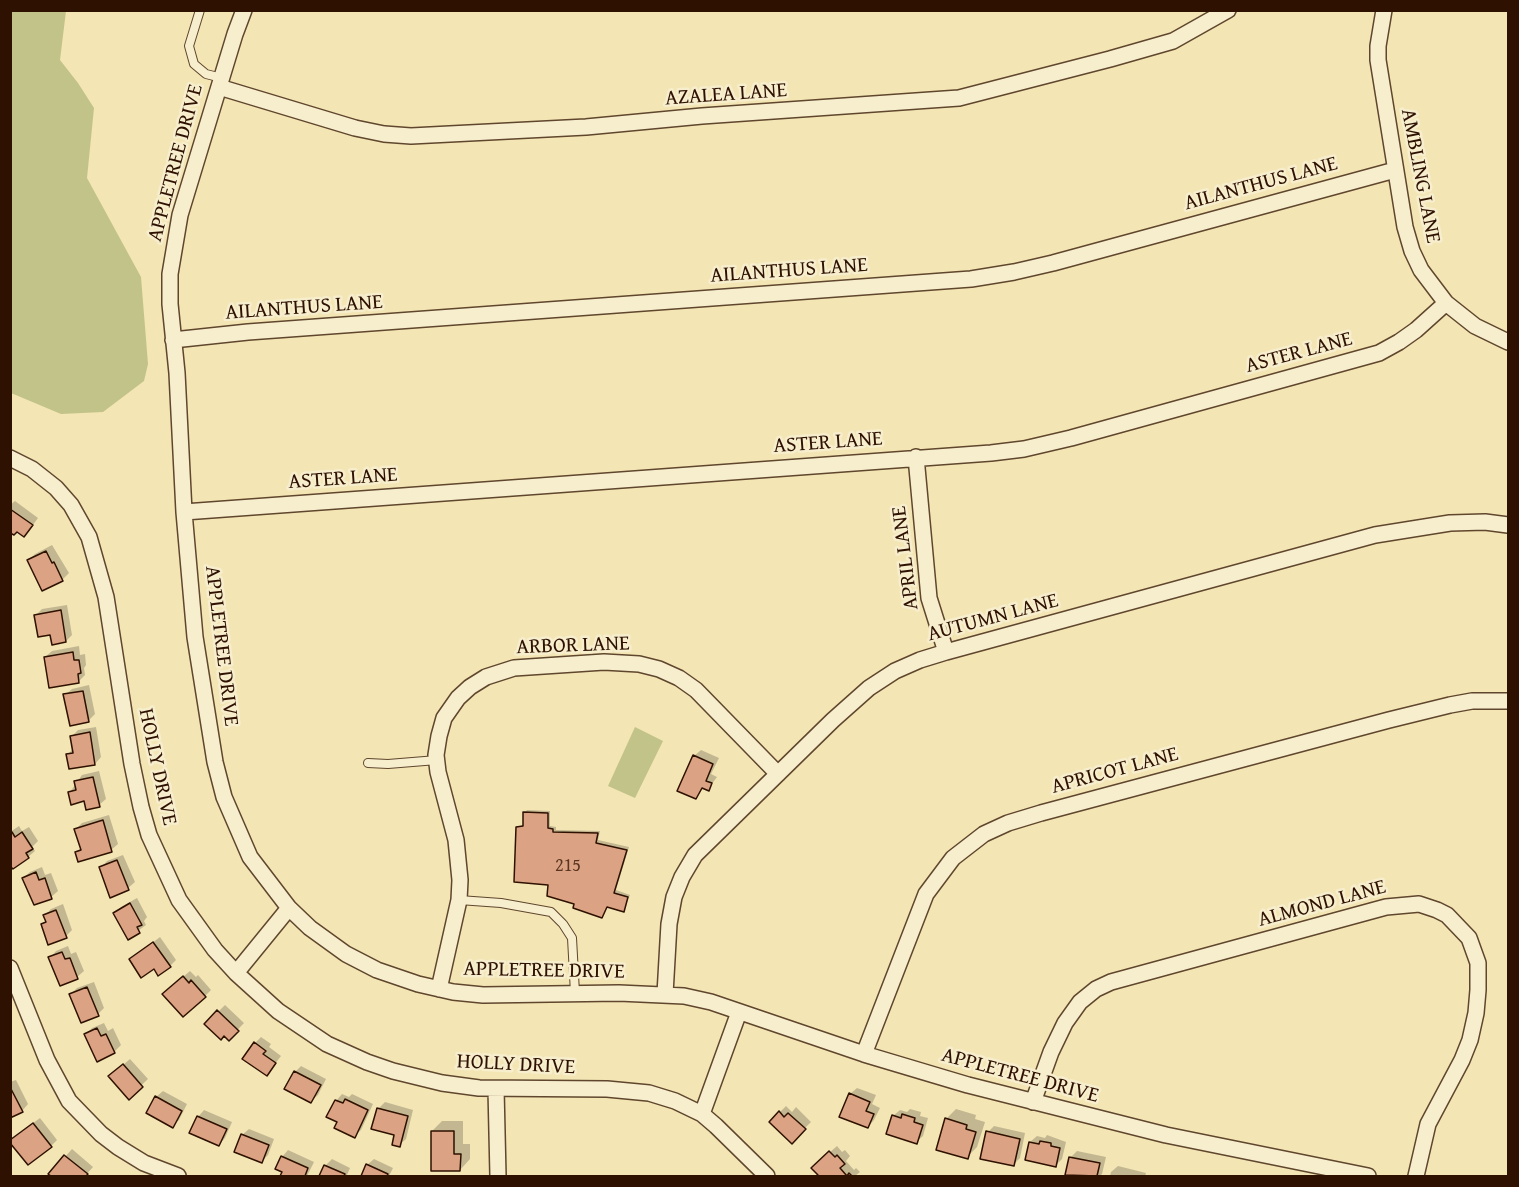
<!DOCTYPE html>
<style>
body{margin:0}
#map{position:relative;width:1519px;height:1187px;overflow:hidden;background:#f3e5b4;font-family:"Gentium Book Plus",serif}
canvas{display:block}
.frame{position:absolute;inset:0;border:12px solid #2e1100;pointer-events:none}
</style>
<div id="map">
<canvas width="1519" height="1187"></canvas>
<div class="frame"></div>
</div>
<script>
const c = document.querySelector('canvas').getContext('2d');
c.lineJoin = 'round';
function fillPath(path, color) {
  c.fillStyle = color;
  c.fill(path, 'evenodd');
}
function toPath(rows) {
  const path = new Path2D();
  for (const r of rows) {
    path.moveTo(r[0], r[1]);
    for (let i = 2; i < r.length; i += 2) path.lineTo(r[i], r[i + 1]);
  }
  return path;
}
function stroke(path, color, width, dash) {
  c.strokeStyle = color;
  c.lineWidth = width;
  c.lineCap = dash ? 'butt' : 'round';
  c.setLineDash(dash || []);
  c.stroke(path);
}
function write(font, color, halo, rows, align = 'center') {
  c.font = font + ' "Gentium Book Plus",serif';
  c.lineWidth = 5;
  c.setLineDash([]);
  c.textBaseline = 'middle';
  c.strokeStyle = halo;
  c.fillStyle = color;
  for (const [text, x, y, turn = 0] of rows) {
    c.save();
    c.translate(x, y);
    c.rotate((+turn || 0) * Math.PI / 180);
    c.textAlign = isNaN(turn) ? turn : align;
    if (halo) c.strokeText(text, 0, 0);
    c.fillText(text, 0, 0);
    c.restore();
  }
}
const green = toPath([
 [10,11,66,11,60,60,78,83,94,108,87,178,141,277,148,364,144,381,103,412,61,414,11,393],
 [635,727,663,741,635,798,608,786]
]);
const shadow = toPath([
 [15,501,38,518,30,529,10,531,10,505],
 [52,545,69,573,62,580,29,560,35,554],
 [67,605,72,635,66,641,51,633,36,615,42,609],
 [79,646,80,655,85,654,86,665,84,668,85,675,78,682,45,657,52,651],
 [89,685,95,714,88,721,65,695,72,689],
 [96,727,101,757,95,764,68,754,74,748,72,736,78,730],
 [701,750,719,758,711,774,717,777,708,789,704,787,696,798,694,756],
 [99,771,106,799,99,805,70,792,82,775],
 [527,810,550,811,550,826,556,827,556,830,600,831,598,840,629,847,616,890,630,895,623,910,608,906,602,916,576,903,550,884,518,827,524,824,525,812],
 [109,815,118,844,111,850,76,852,81,848,76,829,82,823],
 [19,826,22,831,29,827,38,841,32,847,35,851,28,857,10,863,10,832],
 [123,855,135,882,128,888,101,868,107,861],
 [42,867,45,875,51,873,58,891,51,897,23,878,30,872],
 [137,898,147,917,144,921,146,925,128,938,115,913,121,907],
 [63,904,72,930,66,936,42,925,47,920,45,915,51,909],
 [160,937,176,960,170,966,154,967,131,959],
 [68,946,71,954,76,952,84,971,77,977,50,958,56,951],
 [190,971,196,977,198,975,211,990,205,996,171,987],
 [94,982,104,1008,98,1014,71,994,77,988],
 [225,1005,244,1023,229,1039,206,1024],
 [104,1023,108,1031,113,1028,121,1045,114,1052,97,1060,86,1034,92,1028],
 [261,1037,271,1044,269,1047,281,1056,267,1074,255,1043],
 [130,1059,148,1079,129,1097,117,1070],
 [301,1066,326,1079,318,1095,311,1101,295,1072],
 [16,1080,28,1104,22,1111,10,1116,10,1082],
 [857,1088,876,1095,872,1104,880,1108,874,1120,868,1127,850,1094],
 [163,1091,187,1104,179,1120,172,1126,156,1097],
 [342,1094,349,1097,352,1094,373,1104,361,1130,354,1136,336,1101],
 [385,1102,413,1110,406,1139,399,1145,396,1134,378,1109],
 [786,1106,792,1112,796,1107,811,1122,792,1141,771,1121],
 [910,1109,921,1112,920,1116,928,1118,923,1136,916,1142,893,1116,900,1110,907,1112],
 [956,1109,976,1115,975,1119,985,1122,977,1147,967,1157,946,1119],
 [204,1110,232,1122,225,1138,219,1145,198,1117],
 [40,1118,57,1140,51,1146,17,1135],
 [442,1121,463,1121,463,1144,470,1144,470,1159,460,1170,432,1131],
 [994,1126,1025,1133,1020,1158,1013,1165,988,1132],
 [249,1129,274,1139,268,1155,261,1162,242,1135],
 [1047,1135,1066,1142,1062,1159,1055,1166,1030,1142,1037,1136,1045,1138],
 [837,1146,842,1152,845,1150,850,1156,846,1161,854,1170,856,1168,860,1172,855,1176,818,1176,820,1175,820,1161],
 [72,1149,93,1167,85,1176,53,1176,50,1174],
 [288,1150,314,1162,307,1176,282,1175,283,1171,282,1157],
 [1077,1151,1106,1157,1102,1174,1100,1176,1078,1176,1067,1174,1071,1157],
 [332,1159,350,1168,347,1175,350,1176,320,1176,325,1166],
 [374,1159,393,1168,389,1176,362,1176,367,1165],
 [1118,1166,1146,1173,1145,1176,1110,1176,1111,1172]
]);
const building = toPath([
 [10,509,33,525,24,537,17,532,14,535,10,533,10,509],
 [46,551,52,563,54,562,63,581,42,591,27,560,46,551],
 [61,610,66,642,52,645,50,635,38,637,34,615,61,610],
 [73,652,74,660,79,660,81,673,78,674,79,683,49,688,44,657,73,652],
 [83,691,89,722,70,726,63,694,83,691],
 [90,732,95,765,69,769,66,754,73,753,70,736,90,732],
 [693,755,713,764,706,781,712,783,709,791,702,788,696,799,677,791,693,755],
 [93,777,100,807,86,810,84,801,71,805,68,792,76,790,74,781,93,777],
 [523,812,548,813,548,828,553,829,553,832,598,833,596,843,627,850,614,893,628,897,624,912,607,907,602,918,573,908,574,904,547,896,548,885,514,882,516,827,523,826,523,812],
 [103,820,112,852,78,862,75,852,81,850,74,829,103,820],
 [12,832,15,837,22,832,33,849,26,853,29,858,13,869,10,866,10,833,12,832],
 [117,860,129,890,110,898,99,867,117,860],
 [36,872,39,880,45,878,52,899,34,905,22,878,36,872],
 [130,903,142,925,137,927,140,933,128,940,113,913,130,903],
 [56,910,67,938,48,945,41,924,46,922,43,915,56,910],
 [153,942,171,967,158,976,154,969,141,978,129,959,153,942],
 [62,952,65,959,70,958,78,979,60,986,48,957,62,952],
 [183,976,189,983,191,980,206,997,183,1017,162,994,183,976],
 [87,987,99,1016,81,1023,69,994,87,987],
 [217,1010,239,1031,229,1041,224,1036,221,1040,204,1024,217,1010],
 [97,1028,101,1036,106,1034,115,1053,97,1062,84,1034,97,1028],
 [254,1042,266,1051,263,1054,276,1063,267,1076,242,1059,254,1042],
 [123,1064,143,1087,129,1100,108,1076,123,1064],
 [294,1071,321,1085,311,1103,284,1089,294,1071],
 [10,1087,23,1112,10,1118,10,1087],
 [849,1093,870,1102,866,1111,874,1114,868,1128,839,1117,849,1093],
 [155,1096,182,1111,173,1128,146,1113,155,1096],
 [345,1099,368,1110,355,1138,334,1128,337,1122,326,1117,335,1100,343,1103,345,1099],
 [377,1108,408,1116,400,1147,392,1145,394,1135,371,1129,377,1108],
 [779,1111,784,1117,788,1113,806,1129,792,1144,769,1122,779,1111],
 [902,1114,915,1118,914,1122,923,1125,917,1144,886,1134,892,1115,901,1118,902,1114],
 [197,1116,227,1129,219,1146,189,1133,197,1116],
 [945,1118,967,1125,966,1129,976,1132,968,1159,936,1150,945,1118],
 [33,1123,52,1147,28,1165,10,1143,10,1140,33,1123],
 [431,1131,454,1131,454,1154,461,1154,460,1171,431,1171,431,1131],
 [986,1131,1020,1139,1014,1166,980,1159,986,1131],
 [241,1134,269,1145,262,1163,234,1152,241,1134],
 [1040,1141,1051,1143,1051,1146,1060,1148,1056,1167,1025,1160,1029,1142,1039,1144,1040,1141],
 [829,1151,835,1157,837,1155,845,1164,840,1168,847,1176,849,1173,852,1176,816,1176,818,1175,811,1168,829,1151],
 [64,1155,88,1174,86,1176,51,1176,48,1174,64,1155],
 [281,1156,308,1168,305,1176,280,1176,282,1172,275,1169,281,1156],
 [1069,1157,1100,1163,1097,1176,1065,1175,1069,1157],
 [366,1164,388,1174,387,1176,361,1176,366,1164],
 [324,1165,345,1174,344,1176,319,1176,324,1165]
]);
const service = toPath([
 [200,10,189,46,194,64,206,74,222,78],
 [368,763,388,764,437,760],
 [459,900,501,903,551,912,563,924,572,938,575,993]
]);
const minor = toPath([
 [244,10,235,34,180,215,170,274,170,304,177,373,184,512,195,637,215,762,224,797,250,857,289,908,310,928,346,954,377,970,418,984,453,992,483,995,619,993,684,996,711,1002,864,1054,968,1085,1166,1135,1368,1176],
 [1384,10,1378,46,1378,60,1405,227,1412,251,1421,270,1446,303,1475,326,1508,342],
 [219,87,355,128,384,134,411,136,586,127,702,116,959,98,1110,59,1173,41,1228,10],
 [173,340,248,332,971,279,1014,272,1053,263,1395,170],
 [916,457,929,598,946,652],
 [10,458,32,469,56,488,71,505,89,537,106,597,132,764,141,807,149,835,179,900,215,950,236,973,278,1011,327,1044,367,1062,393,1071,442,1083,479,1088,607,1089,649,1093,675,1101,702,1114,716,1126,767,1176],
 [184,512,991,453,1024,449,1071,438,1379,353,1399,342,1416,330,1446,303],
 [10,968,47,1060,69,1101,101,1134,118,1147,144,1163,178,1176],
 [236,973,289,908],
 [439,989,459,900,460,880,456,840,438,772,436,755,439,736,444,718,458,698,470,687,486,677,514,668,604,662,639,664,659,669,679,678,696,690,778,774],
 [665,994,669,924,674,897,682,877,695,855,833,720,869,688,895,671,920,660,946,652,1375,535,1450,523,1485,522,1508,525],
 [864,1054,926,894,953,858,984,834,1008,823,1041,813,1389,720,1450,705,1472,701,1508,701],
 [496,1089,498,1176],
 [1033,1102,1051,1052,1065,1023,1080,1002,1096,989,1111,982,1386,907,1419,904,1437,910,1447,915,1469,938,1478,963,1478,990,1476,1013,1470,1040,1462,1060,1428,1124,1416,1176],
 [702,1114,739,1012]
]);
const numberNames = [
 ["215",568,866]
];
const streetNames = [
 ["AZALEA LANE",726,95,-4],
 ["APPLETREE DRIVE",176,163,-75],
 ["AMBLING LANE",1420,176,79],
 ["AILANTHUS LANE",1261,184,-15],
 ["AILANTHUS LANE",789,271,-4],
 ["AILANTHUS LANE",304,308,-4],
 ["ASTER LANE",1299,353,-15],
 ["ASTER LANE",828,443,-4],
 ["ASTER LANE",343,479,-4],
 ["APRIL LANE",906,558,-97],
 ["AUTUMN LANE",993,618,-15],
 ["APPLETREE DRIVE",221,646,83],
 ["ARBOR LANE",573,646,-2],
 ["HOLLY DRIVE",157,767,78],
 ["APRICOT LANE",1115,771,-15],
 ["ALMOND LANE",1322,904,-15],
 ["APPLETREE DRIVE",544,971,1],
 ["HOLLY DRIVE",516,1065,3],
 ["APPLETREE DRIVE",1020,1076,15]
];
fillPath(green, '#c1c389');
fillPath(shadow, '#0003');
fillPath(building, '#dba283');
stroke(building, '#2e1100', 1.5);
stroke(service, '#5f462d', 10);
stroke(minor, '#5f462d', 18);
stroke(service, '#f7eece', 8);
stroke(minor, '#f7eece', 15);
write('18px', '#593521', null, numberNames);
write('21px', '#2e1100', '#f7eece', streetNames);
</script>
